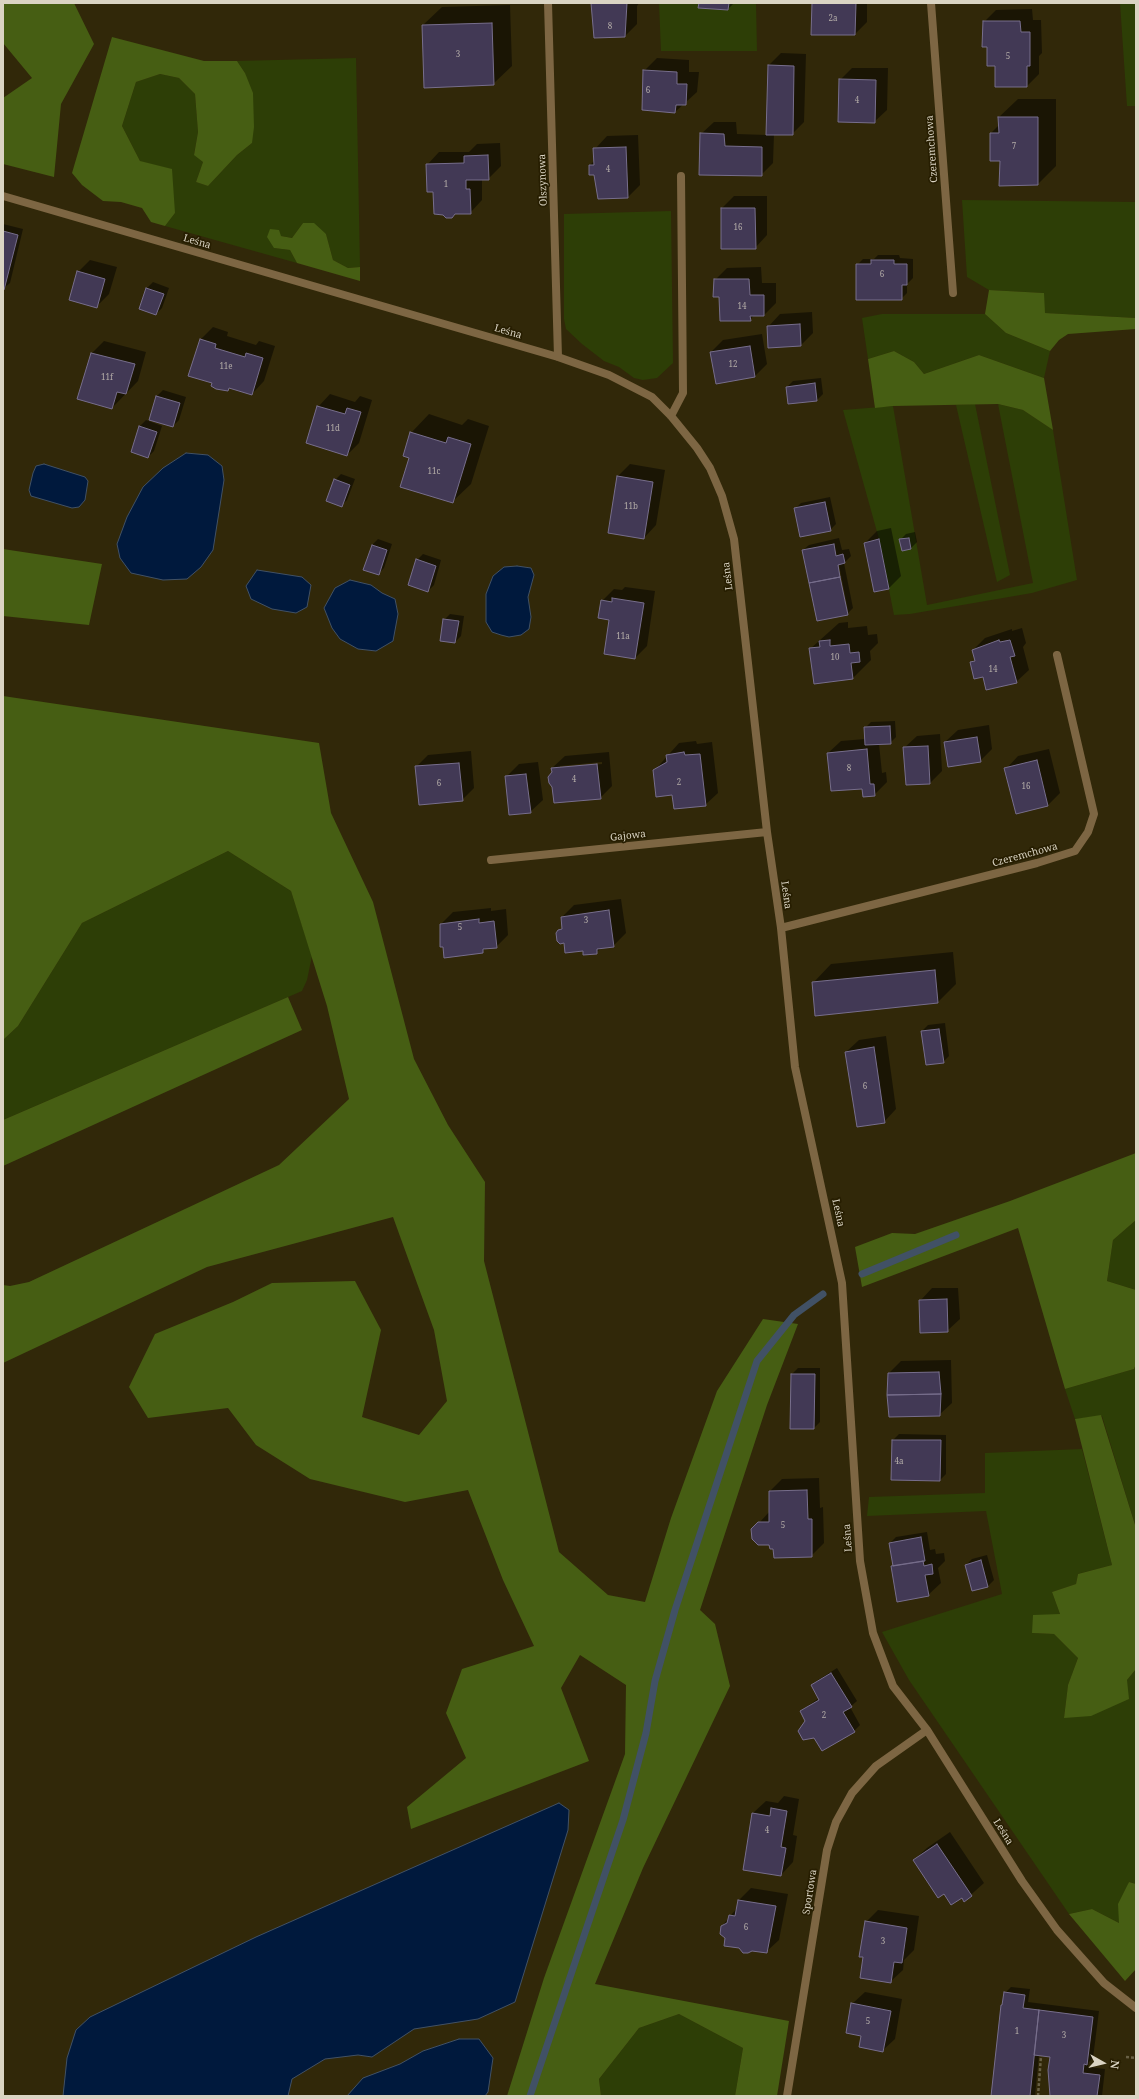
<!DOCTYPE html>
<meta charset="utf-8">
<style>
body{margin:0}
#map{position:relative;width:1139px;height:2099px;overflow:hidden;background:#312809;font-family:"Noto Serif",serif}
canvas{display:block}
.frame{position:absolute;inset:0;border:4px solid #dad4c3;pointer-events:none}
.north{position:absolute;left:1083px;top:2043px;width:40px;height:40px;-webkit-text-stroke:3px #271e01;paint-order:stroke;rotate:98deg;font-size:11px;font-weight:700;line-height:16px;text-align:center;color:#dad4c3}
.north::after{content:'';display:block;margin:auto;width:14px;height:18px;background:#dad4c3;clip-path:polygon(50% 0,100% 100%,50% 72%,0 100%)}
</style>
<div id="map">
<canvas width="1139" height="2099"></canvas>
<div class="frame"></div>
<div class="north">N</div>
</div>
<script>
const c = document.querySelector('canvas').getContext('2d');
c.lineJoin = 'round';
function fillPath(path, color) {
  c.fillStyle = color;
  c.fill(path, 'evenodd');
}
function toPath(rows) {
  const path = new Path2D();
  for (const r of rows) {
    path.moveTo(r[0], r[1]);
    for (let i = 2; i < r.length; i += 2) path.lineTo(r[i], r[i + 1]);
  }
  return path;
}
function stroke(path, color, width, dash) {
  c.strokeStyle = color;
  c.lineWidth = width;
  c.lineCap = dash ? 'butt' : 'round';
  c.setLineDash(dash || []);
  c.stroke(path);
}
function write(font, color, halo, rows, align = 'center') {
  c.font = font + ' "Noto Serif",serif';
  c.lineWidth = 3.5;
  c.setLineDash([]);
  c.textBaseline = 'middle';
  c.strokeStyle = halo;
  c.fillStyle = color;
  for (const [text, x, y, turn = 0] of rows) {
    c.save();
    c.translate(x, y);
    c.rotate((+turn || 0) * Math.PI / 180);
    c.textAlign = isNaN(turn) ? turn : align;
    if (halo) c.strokeText(text, 0, 0);
    c.fillText(text, 0, 0);
    c.restore();
  }
}
const green = toPath([
 [659,3,756,3,757,51,661,51],
 [1120,3,1136,3,1136,106,1127,106],
 [356,58,360,267,348,268,333,260,326,234,303,223,292,238,281,236,274,248,290,250,297,263,165,226,175,213,140,161,122,126,136,82,160,74,179,78,195,94,198,132,194,154,203,162,196,182,208,186,237,155,252,143,245,73,237,61],
 [962,200,1136,202,1136,318,1044,313,1044,293,989,290,967,277],
 [671,211,673,363,657,378,643,380,634,378,619,367,604,361,582,344,566,329,564,319,564,214],
 [882,314,985,314,1006,333,1050,351,1044,378,979,355,924,374,914,362,894,351,868,359,862,318],
 [975,404,1010,575,997,582,956,405],
 [998,404,1023,410,1053,430,1077,580,1032,593,910,614,894,615,879,539,843,410,893,406,927,605,1033,583],
 [228,851,291,891,312,956,307,980,302,991,3,1120,3,1040,18,1026,82,923],
 [1136,1220,1136,1290,1107,1281,1113,1240],
 [1136,1364,1136,1528,1102,1416,1075,1419,1065,1389,1134,1369],
 [1082,1449,1112,1565,1078,1574,1076,1584,1052,1592,1060,1614,1032,1633,1054,1634,1078,1658,1068,1685,1064,1718,1127,1680,1136,1669,1136,1884,1129,1882,1119,1923,1092,1909,1069,1914,909,1680,882,1632,1002,1594,986,1511,867,1516,869,1497,985,1493,985,1453],
 [679,2014,743,2048,735,2096,601,2096,599,2079,639,2028]
]);
const forest = toPath([
 [3,3,74,3,94,44,61,104,54,177,3,164,3,98,32,78,3,43],
 [112,37,204,61,237,61,245,73,253,93,254,127,252,143,237,155,208,186,196,182,203,162,194,155,198,132,195,94,179,78,160,74,136,82,122,126,140,161,172,169,175,213,165,226,151,222,142,208,121,202,103,201,82,185,72,173],
 [303,223,314,223,326,234,333,260,348,268,360,267,360,281,297,263,290,250,274,248,267,237,270,229,279,230,281,236,292,238],
 [989,290,1044,293,1045,313,1136,318,1136,329,1068,334,1059,340,1050,351,1006,333,985,314],
 [894,351,914,362,924,374,979,355,1044,378,1053,430,1023,410,998,404,893,406,875,408,868,359],
 [3,549,102,564,89,625,3,616],
 [3,696,319,743,331,813,373,902,414,1059,448,1125,485,1182,484,1261,559,1552,608,1595,645,1602,671,1518,717,1391,763,1319,798,1324,767,1405,700,1610,715,1624,730,1686,643,1868,595,1984,789,2021,777,2096,735,2096,743,2048,679,2014,639,2028,599,2079,601,2096,507,2096,544,1978,625,1754,626,1685,580,1655,561,1688,589,1761,411,1829,407,1807,466,1758,446,1713,462,1669,534,1646,503,1580,468,1490,405,1502,310,1479,256,1445,228,1408,148,1418,129,1387,155,1334,233,1302,272,1283,355,1281,381,1330,362,1417,419,1435,447,1401,434,1330,393,1217,207,1267,3,1363,3,1285,10,1286,29,1282,279,1165,349,1099,327,1006,291,891,228,851,82,923,18,1026,3,1040],
 [288,997,302,1030,3,1166,3,1120],
 [1136,1153,1136,1220,1113,1240,1107,1281,1136,1290,1136,1364,1134,1369,1065,1389,1018,1228,862,1287,855,1247,892,1233,915,1234,1010,1201],
 [1101,1415,1136,1528,1136,1669,1127,1680,1129,1699,1091,1716,1064,1718,1068,1685,1078,1658,1054,1634,1032,1633,1033,1615,1060,1614,1052,1592,1076,1584,1078,1574,1112,1565,1075,1419],
 [1129,1882,1136,1884,1136,1969,1125,1981,1069,1914,1092,1909,1119,1923,1118,1904]
]);
const water = toPath([
 [186,453,208,455,222,466,224,480,213,550,201,567,187,579,163,580,131,573,120,558,117,544,127,517,143,487,163,468,186,453],
 [44,464,85,477,88,481,85,500,79,507,72,508,31,496,29,490,33,473,36,466,44,464],
 [517,566,531,568,534,575,528,597,531,617,529,629,521,635,509,637,501,635,492,632,486,622,486,594,493,576,504,567,517,566],
 [257,570,302,577,311,585,307,607,296,613,272,609,251,599,246,586,257,570],
 [350,580,371,585,382,593,395,599,398,614,393,641,376,651,358,649,340,639,332,628,324,608,335,588,350,580],
 [559,1803,569,1810,568,1830,515,2002,478,2019,414,2029,372,2057,358,2055,325,2059,292,2079,288,2096,63,2096,67,2058,76,2030,90,2017,256,1937,559,1803],
 [459,2039,479,2039,493,2058,488,2092,485,2096,347,2096,363,2078,400,2064,423,2051,459,2039]
]);
const shadow = toPath([
 [592,3,639,3,637,6,637,24,625,36],
 [700,3,734,3,728,9],
 [813,3,867,3,867,22,855,34],
 [510,5,512,66,493,84,425,87,423,25,442,7],
 [1032,9,1033,20,1041,20,1042,53,1039,56,1039,74,1027,86,996,65,984,22,996,10],
 [781,53,806,54,804,122,792,134,774,134,773,163,761,175,701,134,714,122,736,122,737,134,767,135,769,65],
 [657,58,689,60,689,72,699,72,697,92,675,112,644,71],
 [852,68,888,68,887,110,874,122,840,80],
 [1018,99,1056,99,1056,166,1038,184,1001,160,991,133,1000,124,999,117],
 [638,135,640,185,628,197,599,198,595,174,590,165,595,160,595,149,607,136],
 [500,143,501,166,488,179,482,179,482,200,470,213,434,191,427,165,439,152,469,152,477,144],
 [734,196,767,196,767,235,755,248,722,208],
 [3,224,23,229,10,283,4,288],
 [878,255,899,255,900,258,913,259,913,278,907,284,907,293,901,299,857,265,863,259,874,259],
 [90,260,117,267,109,294,97,306,78,272],
 [761,267,762,283,776,283,776,303,764,315,754,315,750,320,720,296,715,280,727,268],
 [153,282,169,288,162,308,156,314,140,308,147,288],
 [812,312,813,333,801,345,769,347,768,327,780,314],
 [213,327,228,332,227,336,256,345,259,341,275,346,264,381,252,394,230,387,228,390,213,382,200,340],
 [762,334,767,364,755,376,711,352,723,340],
 [104,341,146,352,138,381,112,408,92,353],
 [821,378,823,394,817,400,787,387,793,381],
 [163,390,186,397,179,420,173,426,150,419,157,396],
 [330,394,355,402,360,396,372,400,359,443,347,455,318,407],
 [429,414,462,425,468,419,489,426,471,484,452,502,410,457,411,433],
 [146,420,162,426,154,451,148,457,132,451,140,426],
 [630,464,665,470,656,525,644,538,618,476],
 [341,474,355,479,347,500,341,506,335,480],
 [830,497,836,524,830,530,795,509,801,503],
 [891,528,901,576,889,588,865,543,877,531],
 [915,532,917,542,911,548,902,550,900,540,906,534],
 [839,538,842,550,849,549,851,556,844,563,853,608,847,614,803,550,809,545],
 [836,560,838,560,848,611,846,611],
 [378,539,392,544,384,568,378,574,372,545],
 [423,554,441,560,434,585,428,591,417,560],
 [625,587,655,591,647,646,635,658,610,619,602,601,614,589,622,590],
 [450,614,464,616,461,636,455,642,444,620],
 [848,622,848,628,867,626,868,635,877,634,878,643,870,651,871,660,853,678,810,649,839,623],
 [1022,628,1026,643,1023,647,1029,670,1016,682,984,676,971,663,975,659,973,650,985,638,1012,629,1012,631],
 [895,721,896,737,890,743,879,744,882,773,886,772,887,782,874,795,863,787,828,753,841,741,865,739,865,728,871,722],
 [989,725,992,749,980,761,945,742,958,730],
 [940,734,942,771,930,783,906,784,904,748,917,736],
 [696,741,697,744,712,742,718,793,705,805,673,794,654,771,679,743],
 [1049,749,1060,793,1048,805,1016,812,1006,769,1018,756],
 [471,751,474,788,462,800,416,767,428,755],
 [609,752,612,786,600,798,552,768,565,756],
 [602,762,602,764,560,768,560,766],
 [538,762,543,800,530,812,506,777,519,764],
 [621,899,626,933,613,946,602,947,596,953,564,942,559,930,563,927,562,917,574,905],
 [491,908,491,911,506,909,508,935,496,947,486,948,482,952,441,924,453,912],
 [953,952,956,984,938,1002,813,983,831,964],
 [945,1023,949,1056,943,1062,922,1031,928,1025],
 [886,1036,896,1109,884,1122,846,1052,859,1040],
 [932,1288,958,1288,960,1319,947,1331,920,1301],
 [951,1360,952,1403,939,1415,889,1373,901,1361],
 [798,1368,820,1368,820,1422,814,1428,792,1374],
 [899,1434,946,1435,946,1474,940,1480,893,1440],
 [819,1478,820,1508,823,1507,824,1543,811,1556,774,1548,759,1523,770,1511,770,1491,782,1479],
 [927,1532,930,1550,935,1549,936,1554,944,1553,945,1561,938,1568,941,1583,928,1595,894,1565,890,1543,896,1537],
 [987,1555,994,1580,988,1586,973,1590,966,1565,972,1559],
 [837,1668,857,1701,850,1707,860,1725,854,1731,806,1721,801,1711,819,1698,812,1685,818,1680],
 [784,1796,799,1799,793,1835,797,1836,793,1862,781,1875,753,1813,766,1801,778,1803],
 [950,1832,984,1883,965,1900,962,1897,944,1893,914,1860,927,1848],
 [751,1888,788,1894,779,1940,766,1952,740,1947,726,1938,722,1926,737,1908,738,1901],
 [878,1910,919,1916,914,1950,904,1960,903,1970,890,1982,864,1956,866,1922],
 [1011,1987,1030,1989,1028,2002,1099,2011,1093,2058,1089,2062,1088,2067,1105,2069,1102,2096,1051,2096,1051,2056,1039,2055,1035,2096,992,2096,1002,2005,1005,1993],
 [865,1992,902,1999,895,2039,882,2051,852,2004]
]);
const stream = toPath([
 [862,1274,956,1235],
 [530,2096,623,1820,646,1733,655,1681,675,1610,757,1361,794,1315,823,1294]
]);
const building = toPath([
 [591,3,627,3,625,37,594,38,591,3],
 [699,3,729,3,728,10,698,8,699,3],
 [812,3,856,3,855,35,811,35,812,3],
 [983,21,1020,21,1021,32,1030,32,1030,66,1027,66,1027,87,995,87,995,66,987,66,987,47,982,47,983,21],
 [492,23,494,85,424,88,422,25,492,23],
 [768,65,794,66,793,135,766,135,768,65],
 [643,70,677,72,677,84,687,84,686,105,676,105,675,113,642,110,643,70],
 [839,79,876,80,875,123,838,122,839,79],
 [998,117,1038,117,1038,185,999,186,1000,161,990,161,990,133,999,133,998,117],
 [700,133,724,134,725,146,762,147,762,176,699,175,700,133],
 [626,147,628,198,598,199,594,175,589,175,589,165,594,165,593,148,626,147],
 [488,155,489,180,466,180,466,189,470,189,471,214,455,214,452,218,446,218,443,215,434,214,433,192,427,192,426,164,464,163,464,156,488,155],
 [721,208,755,208,756,249,721,249,721,208],
 [3,231,18,235,4,290,3,289,3,231],
 [871,260,894,260,894,264,907,264,907,285,902,285,902,300,856,300,856,264,871,264,871,260],
 [77,271,105,279,97,308,69,300,77,271],
 [714,279,749,279,750,295,764,295,764,316,750,316,751,321,720,321,719,297,713,297,714,279],
 [146,288,164,294,156,315,139,309,146,288],
 [800,324,801,346,768,348,767,326,800,324],
 [200,339,216,344,215,348,245,357,246,353,263,358,252,395,229,388,228,391,216,389,211,386,212,383,188,376,200,339],
 [750,346,755,377,716,384,710,352,750,346],
 [91,353,135,364,126,394,117,392,112,409,77,399,91,353],
 [815,383,817,401,788,404,786,387,815,383],
 [156,396,180,403,173,427,149,420,156,396],
 [317,406,345,414,347,408,361,412,347,456,306,443,317,406],
 [139,426,157,432,148,458,131,452,139,426],
 [410,432,446,443,448,437,471,444,453,503,400,487,409,458,403,456,410,432],
 [617,476,653,482,644,539,608,533,617,476],
 [334,479,350,485,342,507,326,501,334,479],
 [825,502,831,531,800,537,794,508,825,502],
 [909,538,911,549,902,551,899,539,909,538],
 [879,539,889,589,874,592,864,543,879,539],
 [834,544,836,556,843,554,845,563,838,565,840,577,809,583,802,550,834,544],
 [372,545,387,550,379,575,363,570,372,545],
 [416,559,436,566,428,592,408,585,416,559],
 [840,577,848,615,817,621,809,583,840,577],
 [612,598,644,603,635,659,604,654,609,620,598,618,601,600,612,602,612,598],
 [443,619,459,621,455,643,440,641,443,619],
 [830,640,830,646,849,644,850,653,859,652,860,662,851,663,853,679,814,684,809,648,820,647,819,641,830,640],
 [999,640,1000,642,1010,640,1015,656,1010,657,1017,683,986,690,983,677,974,679,970,662,975,661,972,650,999,640],
 [890,726,891,744,865,745,864,727,890,726],
 [977,737,981,762,948,767,944,742,977,737],
 [928,746,930,784,906,785,903,747,928,746],
 [867,749,870,784,874,784,875,796,863,797,862,789,831,791,827,753,867,749],
 [684,752,685,755,700,754,706,806,674,809,672,795,656,797,653,770,667,762,666,755,684,752],
 [1037,760,1048,806,1016,814,1004,768,1037,760],
 [459,763,463,801,419,805,415,766,459,763],
 [597,764,601,799,554,803,552,787,549,783,548,777,552,772,551,768,597,764],
 [526,774,531,813,509,815,505,776,526,774],
 [609,910,614,947,597,949,597,954,583,955,583,951,565,953,564,943,560,944,557,941,556,933,558,930,562,929,561,917,609,910],
 [479,919,479,923,494,921,497,948,483,949,483,953,444,958,443,947,440,947,440,924,479,919],
 [935,970,938,1003,815,1016,812,982,935,970],
 [939,1029,944,1063,926,1065,921,1031,939,1029],
 [874,1047,885,1123,857,1127,845,1052,874,1047],
 [947,1299,948,1332,920,1333,919,1300,947,1299],
 [939,1372,941,1394,887,1395,888,1373,939,1372],
 [791,1374,815,1374,814,1429,790,1429,791,1374],
 [941,1394,940,1416,889,1417,887,1395,941,1394],
 [892,1440,941,1440,940,1481,891,1480,892,1440],
 [807,1490,808,1519,812,1519,812,1557,774,1558,773,1549,770,1549,769,1545,758,1545,752,1539,751,1529,758,1522,769,1522,769,1491,807,1490],
 [921,1537,925,1561,893,1566,889,1543,921,1537],
 [981,1560,988,1587,972,1591,965,1565,981,1560],
 [923,1561,924,1566,932,1564,933,1574,925,1575,929,1596,897,1602,891,1566,923,1561],
 [831,1673,852,1707,843,1712,855,1732,822,1751,814,1738,803,1740,798,1731,805,1721,800,1711,819,1700,811,1685,831,1673],
 [771,1808,787,1811,781,1847,786,1848,781,1876,743,1870,752,1813,770,1816,771,1808],
 [937,1844,972,1896,964,1902,962,1898,951,1905,944,1894,938,1898,913,1860,937,1844],
 [738,1900,776,1906,767,1953,752,1951,748,1953,743,1953,739,1948,724,1946,725,1938,720,1934,721,1926,727,1923,729,1915,735,1916,738,1900],
 [865,1921,907,1928,902,1963,894,1962,891,1983,860,1978,863,1957,859,1957,865,1921],
 [1004,1992,1025,1995,1023,2008,1039,2010,1030,2096,991,2096,1001,2005,1002,2005,1004,1992],
 [851,2003,891,2011,883,2052,859,2047,861,2036,846,2033,851,2003],
 [1039,2010,1093,2017,1087,2065,1084,2064,1083,2073,1100,2075,1097,2096,1050,2096,1048,2070,1050,2057,1034,2055,1039,2010]
]);
const path = toPath([
 [1126,2057,1136,2058],
 [1038,2096,1041,2056]
]);
const minor = toPath([
 [548,3,558,357],
 [931,3,953,293],
 [3,196,558,357,609,375,652,397,671,416,697,448,710,468,722,496,734,539,767,832,781,928,795,1067,842,1283,860,1561,873,1633,893,1686,927,1730,1022,1881,1057,1930,1104,1983,1136,2008],
 [671,416,683,393,681,176],
 [491,860,767,832],
 [781,928,1037,863,1075,851,1088,832,1094,814,1057,655],
 [787,2096,827,1850,836,1822,852,1793,876,1766,927,1730]
]);
const numberNames = [
 ["2a",833,19],
 ["8",610,27],
 ["3",458,55],
 ["5",1008,57],
 ["6",648,91],
 ["4",857,101],
 ["7",1014,147],
 ["4",608,170],
 ["1",446,185],
 ["16",738,228],
 ["6",882,275],
 ["14",742,307],
 ["12",733,365],
 ["11e",226,367],
 ["11f",107,378],
 ["11d",333,429],
 ["11c",434,472],
 ["11b",631,507],
 ["11a",623,637],
 ["10",835,658],
 ["14",993,670],
 ["8",849,769],
 ["4",574,780],
 ["2",679,783],
 ["6",439,784],
 ["16",1026,787],
 ["3",586,921],
 ["5",460,928],
 ["6",865,1087],
 ["4a",899,1462],
 ["5",783,1526],
 ["2",824,1716],
 ["4",767,1831],
 ["6",746,1928],
 ["3",883,1942],
 ["5",868,2022],
 ["1",1017,2032],
 ["3",1064,2036]
];
const streetNames = [
 ["Czeremchowa",932,149,-94],
 ["Olszynowa",543,180,-92],
 ["Leśna",197,242,16],
 ["Leśna",508,332,16],
 ["Leśna",728,576,-97],
 ["Gajowa",628,836,-6],
 ["Czeremchowa",1025,855,-15],
 ["Leśna",786,895,82],
 ["Leśna",838,1213,78],
 ["Leśna",848,1538,-94],
 ["Leśna",1003,1832,58],
 ["Sportowa",810,1892,-81]
];
fillPath(green, '#2d3e06');
fillPath(forest, '#465e13');
fillPath(water, '#00193d');
stroke(water, '#415165', 1);
fillPath(shadow, '#0007');
stroke(stream, '#415165', 7);
fillPath(building, '#423955');
stroke(building, '#776e8c', 1);
stroke(path, '#686045', 2.5, [3, 2]);
stroke(minor, '#7d6643', 8);
write('8px', '#b4ada8', null, numberNames);
write('10px', '#dad4c3', '#271e01', streetNames);
</script>
